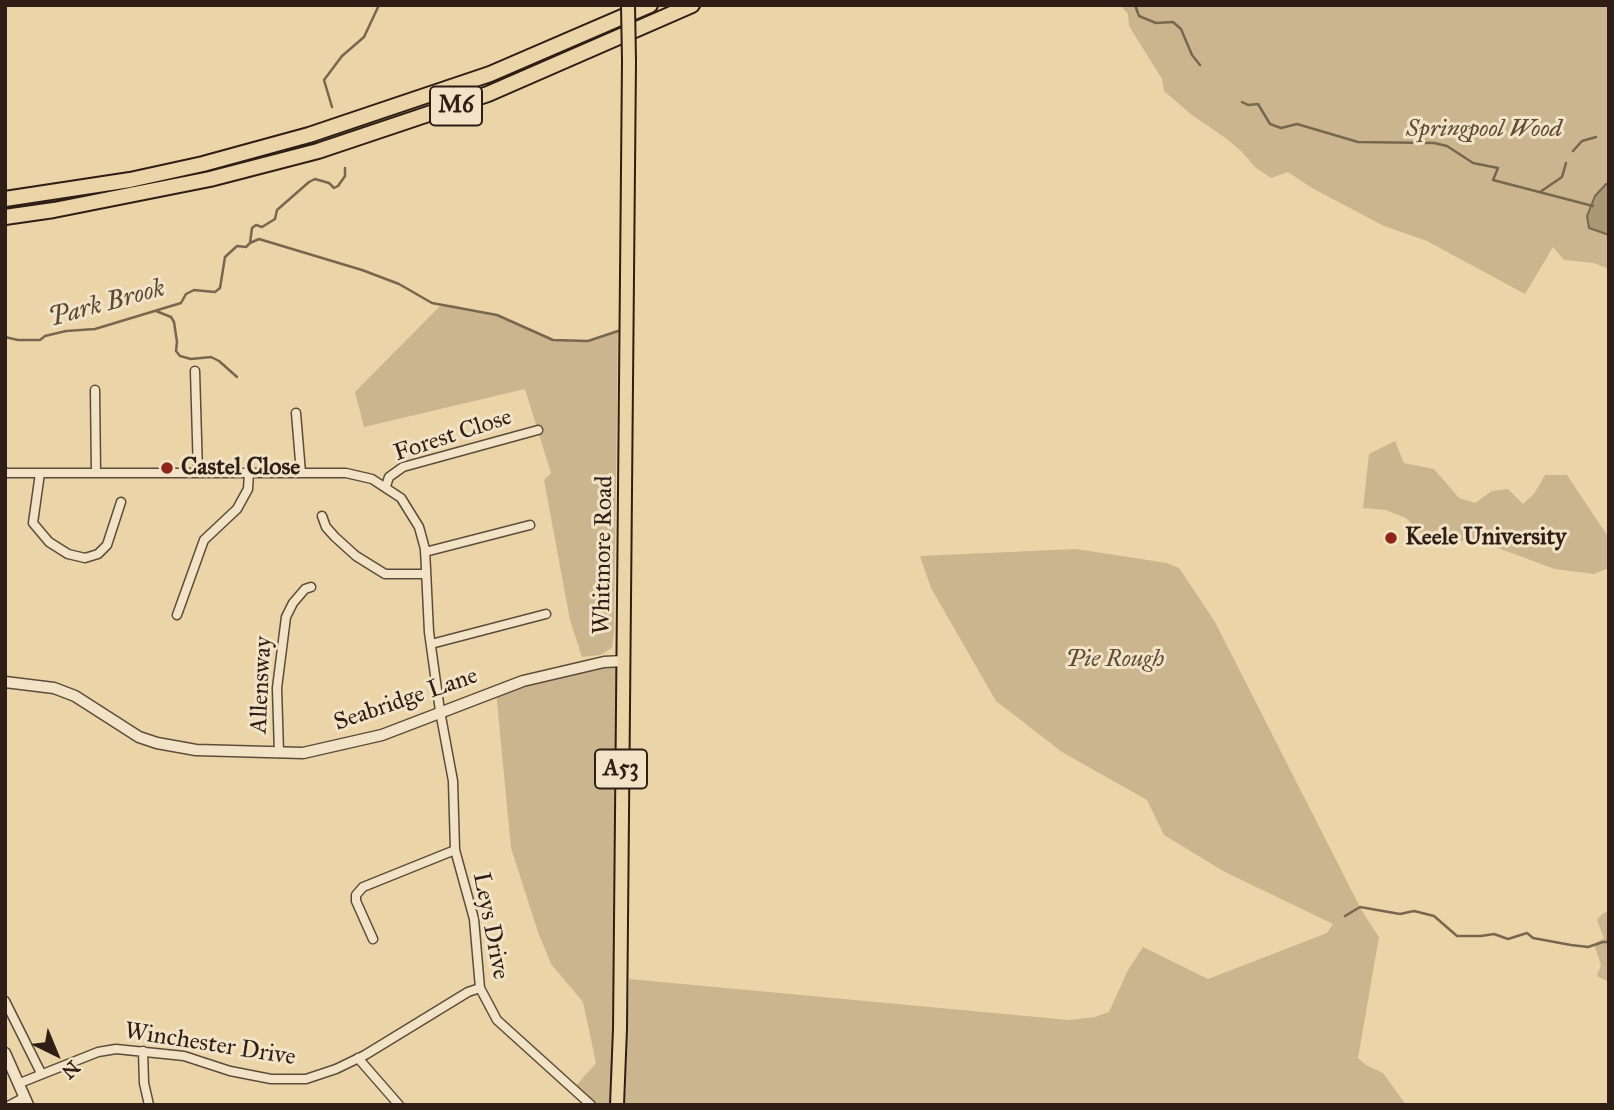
<!DOCTYPE html>
<style>
body{margin:0}
#map{position:relative;width:1614px;height:1110px;overflow:hidden;background:#ebd4a7;font-family:"IM FELL Great Primer",serif}
canvas{display:block}
.frame{position:absolute;inset:0;border:7px solid #2e1e15;pointer-events:none}
.north{position:absolute;left:21px;top:1019px;width:70px;height:70px;-webkit-text-stroke:5px #f2e3c6;paint-order:stroke;rotate:137deg;font-size:19px;font-weight:700;line-height:28px;text-align:center;color:#2e1e15}
.north::after{content:'';display:block;margin:auto;width:24px;height:32px;background:#2e1e15;clip-path:polygon(50% 0,100% 100%,50% 72%,0 100%)}
</style>
<div id="map">
<canvas width="1614" height="1110"></canvas>
<div class="frame"></div>
<div class="north">N</div>
</div>
<script>
const c = document.querySelector('canvas').getContext('2d');
c.lineJoin = 'round';
function fillPath(path, color) {
  c.fillStyle = color;
  c.fill(path, 'evenodd');
}
function toPath(rows) {
  const path = new Path2D();
  for (const r of rows) {
    path.moveTo(r[0], r[1]);
    for (let i = 2; i < r.length; i += 2) path.lineTo(r[i], r[i + 1]);
  }
  return path;
}
function stroke(path, color, width, dash) {
  c.strokeStyle = color;
  c.lineWidth = width;
  c.lineCap = dash ? 'butt' : 'round';
  c.setLineDash(dash || []);
  c.stroke(path);
}
function write(font, color, halo, rows, align = 'center') {
  c.font = font + ' "IM FELL Great Primer",serif';
  c.lineWidth = 6;
  c.setLineDash([]);
  c.textBaseline = 'middle';
  c.strokeStyle = halo;
  c.fillStyle = color;
  for (const [text, x, y, turn = 0] of rows) {
    c.save();
    c.translate(x, y);
    c.rotate((+turn || 0) * Math.PI / 180);
    c.textAlign = isNaN(turn) ? turn : align;
    if (halo) c.strokeText(text, 0, 0);
    c.fillText(text, 0, 0);
    c.restore();
  }
}
const green = toPath([
 [1120,5,1609,5,1609,185,1595,196,1587,216,1600,233,1609,235,1609,269,1594,263,1564,260,1553,247,1525,294,1427,241,1384,226,1312,188,1288,172,1271,178,1256,168,1241,151,1227,139,1192,115,1164,91,1162,79,1129,26,1128,14],
 [452,305,497,315,553,340,589,341,618,331,614,633,612,648,600,655,582,657,570,620,544,480,551,473,525,389,364,427,355,392,440,306],
 [1395,441,1404,463,1434,469,1459,498,1475,503,1492,491,1508,489,1523,504,1534,494,1545,475,1567,475,1609,538,1609,568,1594,574,1555,569,1495,547,1422,534,1406,518,1386,510,1363,508,1369,454],
 [1076,549,1167,563,1179,568,1215,622,1362,911,1379,937,1358,1058,1366,1065,1383,1073,1406,1105,625,1105,629,979,1069,1020,1095,1017,1109,1012,1128,970,1143,947,1208,979,1327,933,1333,924,1223,871,1164,835,1147,800,1062,752,996,701,931,588,920,556],
 [623,661,617,1105,591,1105,574,1088,596,1063,583,1002,551,964,538,932,511,848,496,691],
 [1609,912,1609,982,1597,976,1601,965,1594,944,1604,938,1597,920,1603,913]
]);
const water = toPath([
 [1606,184,1609,185,1609,235,1589,228,1587,216,1595,196,1606,184]
]);
const stream = toPath([
 [1135,5,1139,16,1156,23,1173,22,1181,29,1192,55,1200,65],
 [1242,102,1248,105,1258,104,1270,124,1281,128,1297,124,1358,142,1434,143,1447,146,1473,163,1498,168,1493,180,1593,206],
 [332,107,324,80,342,56,364,37,379,5],
 [1573,151,1582,141,1596,137],
 [1540,192,1562,177,1566,163],
 [250,243,259,239,362,270,399,284,432,303,497,315,553,340,588,341,618,331],
 [156,311,171,317,174,322,177,342,176,351,180,356,191,359,211,357,219,361,237,377],
 [5,337,18,340,40,340,45,336,66,331,95,329,181,303,186,294,194,290,215,292,220,288,225,257,237,246,246,247,250,243,252,228,256,225,262,227,275,219,277,210,309,182,315,179,329,183,334,188,338,186,345,176,345,168],
 [1345,916,1360,907,1400,914,1414,911,1434,916,1457,936,1481,936,1494,934,1508,939,1527,933,1533,938,1571,945,1588,947,1603,942,1609,942]
]);
const minor = toPath([
 [195,371,198,473],
 [95,390,96,473],
 [296,413,301,473],
 [5,473,346,473,372,479,401,498,419,527,425,549,429,632,440,711,453,781,455,850,474,919,480,988,497,1020,591,1105],
 [40,473,33,523,49,542,68,554,85,558,98,554,107,545,121,502],
 [386,486,389,477,403,467,538,430],
 [322,516,326,527,335,537,356,556,385,574,425,574],
 [425,552,530,525],
 [177,615,204,540,237,509,248,489,249,473],
 [431,644,546,614],
 [279,753,277,688,286,617,293,603,305,589,311,587],
 [373,939,356,901,356,895,363,887,455,850],
 [5,1001,41,1073],
 [143,1051,144,1083,149,1105],
 [358,1058,399,1105],
 [20,1083,98,1052,116,1049,184,1056,230,1071,271,1079,306,1079,336,1069,365,1055,468,992,480,988],
 [10,1105,25,1097]
]);
const tertiary = toPath([
 [5,682,54,688,75,696,139,737,157,743,196,750,303,753,382,735,523,681,604,662,623,661],
 [5,1053,28,1105]
]);
const trunk = toPath([
 [617,1105,620,1029,629,61]
]);
const motorway = toPath([
 [5,199,130,180,203,164,309,135,490,74,650,5],
 [5,217,54,210,210,179,318,151,488,94,692,5]
]);
const trunkBridge = toPath([
 [628,5,629,61]
]);
const markers = [
 [167,468,7,"#8f2418"],
 [1391,538,7,"#8f2418"]
];
const shields = [
 [456,106,52],
 [621,769,52]
];
const shieldNames = [
 ["M6",456,106],
 ["A53",621,769]
];
const parkNames = [
 ["Springpool Wood",1484,130],
 ["Pie Rough",1115,660]
];
const streetNames = [
 ["Forest Close",453,436,-18],
 ["Whitmore Road",604,555,-89],
 ["Allensway",262,685,-87],
 ["Seabridge Lane",406,700,-19],
 ["Leys Drive",490,926,79],
 ["Winchester Drive",210,1045,9]
];
const poiNames = [
 ["Castel Close",181,468],
 ["Keele University",1405,538]
];
const waterNames = [
 ["Park Brook",107,304,-15]
];
fillPath(green, '#cbb58e');
fillPath(water, '#ab9675');
stroke(water, '#79664f', 2);
stroke(stream, '#79664f', 2.5);
stroke(minor, '#5d4c3a', 11);
stroke(tertiary, '#5d4c3a', 13);
stroke(trunk, '#2e1e15', 16);
stroke(motorway, '#2e1e15', 18);
stroke(minor, '#f2e3c6', 8);
stroke(tertiary, '#f2e3c6', 10);
stroke(trunk, '#ebd4a7', 12);
stroke(motorway, '#ebd4a7', 14);
stroke(trunkBridge, '#2e1e15', 16, []);
stroke(trunkBridge, '#ebd4a7', 12);
for (const [x, y, r, color] of markers) {
  const dot = new Path2D();
  dot.arc(x, y, r, 0, 2 * Math.PI);
  c.fillStyle = color;
  c.fill(dot);
  stroke(dot, '#f2e3c6', 2.5);
}
for (const [x, y, w] of shields) {
  const box = new Path2D();
  box.roundRect(x - w / 2, y - 19.5, w, 39, 5);
  c.fillStyle = '#f2e3c6';
  c.fill(box);
  stroke(box, '#2e1e15', 2);
}
write('bold 23px', '#2e1e15', null, shieldNames);
write('italic 24px', '#5d4b39', '#f2e3c6', parkNames);
write('24px', '#2e1e15', '#f2e3c6', streetNames);
write('bold 24px', '#2e1e15', '#f2e3c6', poiNames, 'left');
write('italic 26px', '#5a4837', '#f2e3c6', waterNames);
</script>
